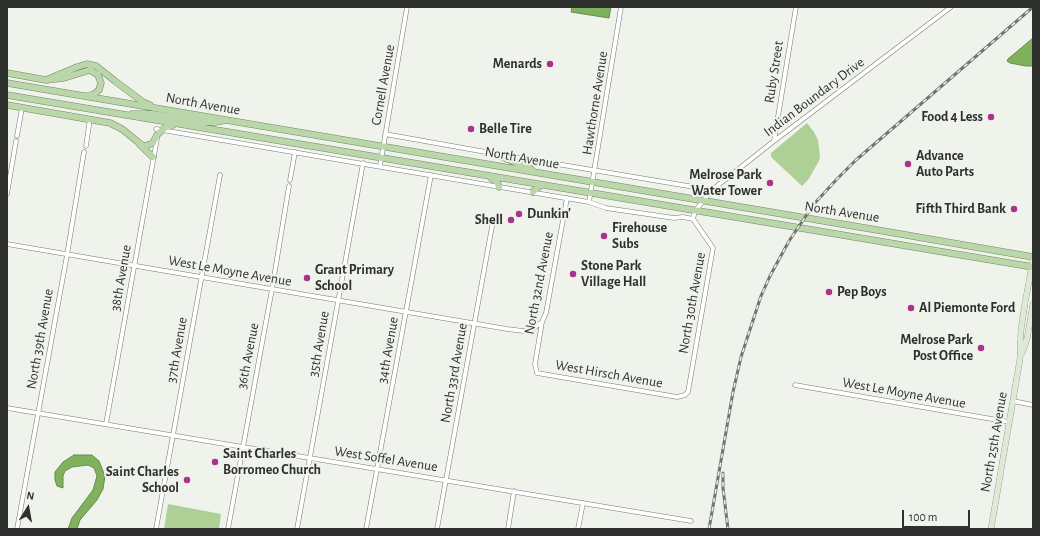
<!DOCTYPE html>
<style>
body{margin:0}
#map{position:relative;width:1040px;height:536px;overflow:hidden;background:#eff3ec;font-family:"Alegreya Sans",sans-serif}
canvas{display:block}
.frame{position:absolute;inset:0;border:8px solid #2f312e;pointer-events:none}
.north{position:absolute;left:8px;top:488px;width:40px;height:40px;-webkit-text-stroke:3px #eff3ec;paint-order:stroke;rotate:11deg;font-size:11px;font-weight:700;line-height:16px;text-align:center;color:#2f312e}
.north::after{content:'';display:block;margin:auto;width:14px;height:18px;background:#2f312e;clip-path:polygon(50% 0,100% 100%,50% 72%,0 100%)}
.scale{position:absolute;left:902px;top:510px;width:68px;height:18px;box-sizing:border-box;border:2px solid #2f312e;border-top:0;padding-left:5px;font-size:12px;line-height:14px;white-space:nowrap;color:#2f312e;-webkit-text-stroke:3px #eff3ec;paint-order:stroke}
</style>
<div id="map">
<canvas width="1040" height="536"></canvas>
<div class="frame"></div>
<div class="north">N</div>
<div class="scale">100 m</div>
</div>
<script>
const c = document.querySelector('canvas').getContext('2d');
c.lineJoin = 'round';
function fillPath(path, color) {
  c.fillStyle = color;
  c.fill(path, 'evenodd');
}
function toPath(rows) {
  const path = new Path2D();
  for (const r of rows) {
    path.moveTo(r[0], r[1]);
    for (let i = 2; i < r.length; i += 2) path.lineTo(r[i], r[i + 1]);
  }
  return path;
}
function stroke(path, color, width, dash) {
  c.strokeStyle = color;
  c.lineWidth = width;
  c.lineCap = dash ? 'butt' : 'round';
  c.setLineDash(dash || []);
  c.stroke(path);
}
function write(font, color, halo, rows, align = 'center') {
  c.font = font + ' "Alegreya Sans",sans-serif';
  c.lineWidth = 4;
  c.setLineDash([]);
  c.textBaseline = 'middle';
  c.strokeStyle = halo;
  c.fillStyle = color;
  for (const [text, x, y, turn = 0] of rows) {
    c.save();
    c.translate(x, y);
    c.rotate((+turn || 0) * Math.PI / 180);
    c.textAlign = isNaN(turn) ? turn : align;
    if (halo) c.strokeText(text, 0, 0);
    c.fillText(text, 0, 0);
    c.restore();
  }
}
const green = toPath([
 [807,123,814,132,818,140,819,148,820,158,819,161,808,180,802,186,771,157,771,153],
 [168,504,221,514,219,529,164,529]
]);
const water = toPath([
 [572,7,611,7,609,18,571,12,572,7],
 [1033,38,1033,66,1026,66,1010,63,1007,61,1008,59,1033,38],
 [74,455,92,455,99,461,105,476,103,489,97,500,80,520,77,529,68,529,72,518,93,490,97,476,94,468,88,465,72,467,65,471,63,476,63,488,57,486,55,480,55,472,63,462,74,455]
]);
const street = toPath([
 [156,129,589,202,606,208,674,218,683,217,693,219],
 [385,134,497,154],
 [17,136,22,108],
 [774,141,796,7],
 [86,146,90,119],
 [503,155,712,190],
 [380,166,407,7],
 [290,180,295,152],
 [7,194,16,141],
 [567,198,546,313,542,322,535,364,537,373,677,397,685,395,688,392,713,248,693,219,695,211,712,190,774,141,951,7],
 [589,202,621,7],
 [7,244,507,329,523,331,534,328,542,322],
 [795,385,1009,422],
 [1013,401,1033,405],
 [7,408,691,521],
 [106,424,157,139],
 [17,529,67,255,84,152],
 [156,529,220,175],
 [228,529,272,289,289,186],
 [297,529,363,163],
 [366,529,431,175],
 [437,529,493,221],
 [508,529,514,491],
 [578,529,583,503]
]);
const secondary = toPath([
 [1022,353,1027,339,1033,304],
 [991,529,1020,359,1021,330,1025,303,1033,260]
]);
const primary = toPath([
 [7,73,46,80,64,78,90,70,98,75,101,83,99,90,94,94,87,96],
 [46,80,77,67,87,64,96,66,115,81,143,102,150,105],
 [7,83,883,231,1033,257],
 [7,95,1033,267],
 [7,105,110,123,122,129,138,142,142,145,145,146,153,143,157,135,162,130,166,127,173,125],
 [132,114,152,114,205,122,215,122,222,121],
 [140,145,153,157],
 [495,154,531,169],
 [491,178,497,182,498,184,499,187],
 [533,192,536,189,541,185]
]);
const rail = toPath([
 [723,473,723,488,728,529],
 [709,529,733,392,741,357,761,296,770,276,789,241,814,204,837,179,856,160,1033,7]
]);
const markers = [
 [550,64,4,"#a9348c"],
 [991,117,4,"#a9348c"],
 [471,129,4,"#a9348c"],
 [908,164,4,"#a9348c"],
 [770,183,4,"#a9348c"],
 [1014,209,4,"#a9348c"],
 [519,214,4,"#a9348c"],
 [511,220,4,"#a9348c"],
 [604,236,4,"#a9348c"],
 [573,274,4,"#a9348c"],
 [307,278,4,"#a9348c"],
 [829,292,4,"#a9348c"],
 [911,308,4,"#a9348c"],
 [981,348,4,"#a9348c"],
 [215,462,4,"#a9348c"],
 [187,480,4,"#a9348c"]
];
const poiNames = [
 ["Menards",542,64,"right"],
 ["Food 4 Less",983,117,"right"],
 ["Belle Tire",479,129],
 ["Advance",916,156],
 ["Auto Parts",916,172],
 ["Melrose Park",762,175,"right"],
 ["Water Tower",762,191,"right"],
 ["Fifth Third Bank",1006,209,"right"],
 ["Dunkin'",527,214],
 ["Shell",503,220,"right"],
 ["Firehouse",612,228],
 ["Subs",612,244],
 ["Stone Park",581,266],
 ["Village Hall",581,282],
 ["Grant Primary",315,270],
 ["School",315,286],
 ["Pep Boys",837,292],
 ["Al Piemonte Ford",919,308],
 ["Melrose Park",973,340,"right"],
 ["Post Office",973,356,"right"],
 ["Saint Charles",223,454],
 ["Borromeo Church",223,470],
 ["Saint Charles",179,472,"right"],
 ["School",179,488,"right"]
];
const streetNames = [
 ["Ruby Street",774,72,-81],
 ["Cornell Avenue",383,85,-80],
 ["Indian Boundary Drive",814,97,-37],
 ["Hawthorne Avenue",595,103,-81],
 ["North Avenue",203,104,10],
 ["North Avenue",522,158,10],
 ["North Avenue",842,212,9],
 ["West Le Moyne Avenue",230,271,10],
 ["38th Avenue",121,278,-80],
 ["North 32nd Avenue",539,283,-79],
 ["North 30th Avenue",692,303,-80],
 ["North 39th Avenue",40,339,-80],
 ["35th Avenue",319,344,-80],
 ["37th Avenue",177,350,-80],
 ["34th Avenue",388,350,-80],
 ["36th Avenue",248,356,-79],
 ["North 33rd Avenue",454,373,-80],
 ["West Hirsch Avenue",609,374,10],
 ["West Le Moyne Avenue",904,393,10],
 ["North 25th Avenue",994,442,-80],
 ["West Soffel Avenue",386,459,9]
];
fillPath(green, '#aed097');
fillPath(water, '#80b15c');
stroke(water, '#688b4e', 1);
stroke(street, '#767a74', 5);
stroke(secondary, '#767a74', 6);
stroke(primary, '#6e8a5c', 7);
stroke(street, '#fff', 4);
stroke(secondary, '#deead5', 5.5);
stroke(primary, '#bcd6ac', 6);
stroke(rail, '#717470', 3);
stroke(rail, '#eff3ec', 1.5, [4.5]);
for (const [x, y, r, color] of markers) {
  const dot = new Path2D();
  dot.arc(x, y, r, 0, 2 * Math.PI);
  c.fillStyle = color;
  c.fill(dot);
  stroke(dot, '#eff3ec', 1.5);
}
write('bold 14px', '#2f312e', '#eff3ec', poiNames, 'left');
write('14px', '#2f312e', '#eff3ec', streetNames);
</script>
